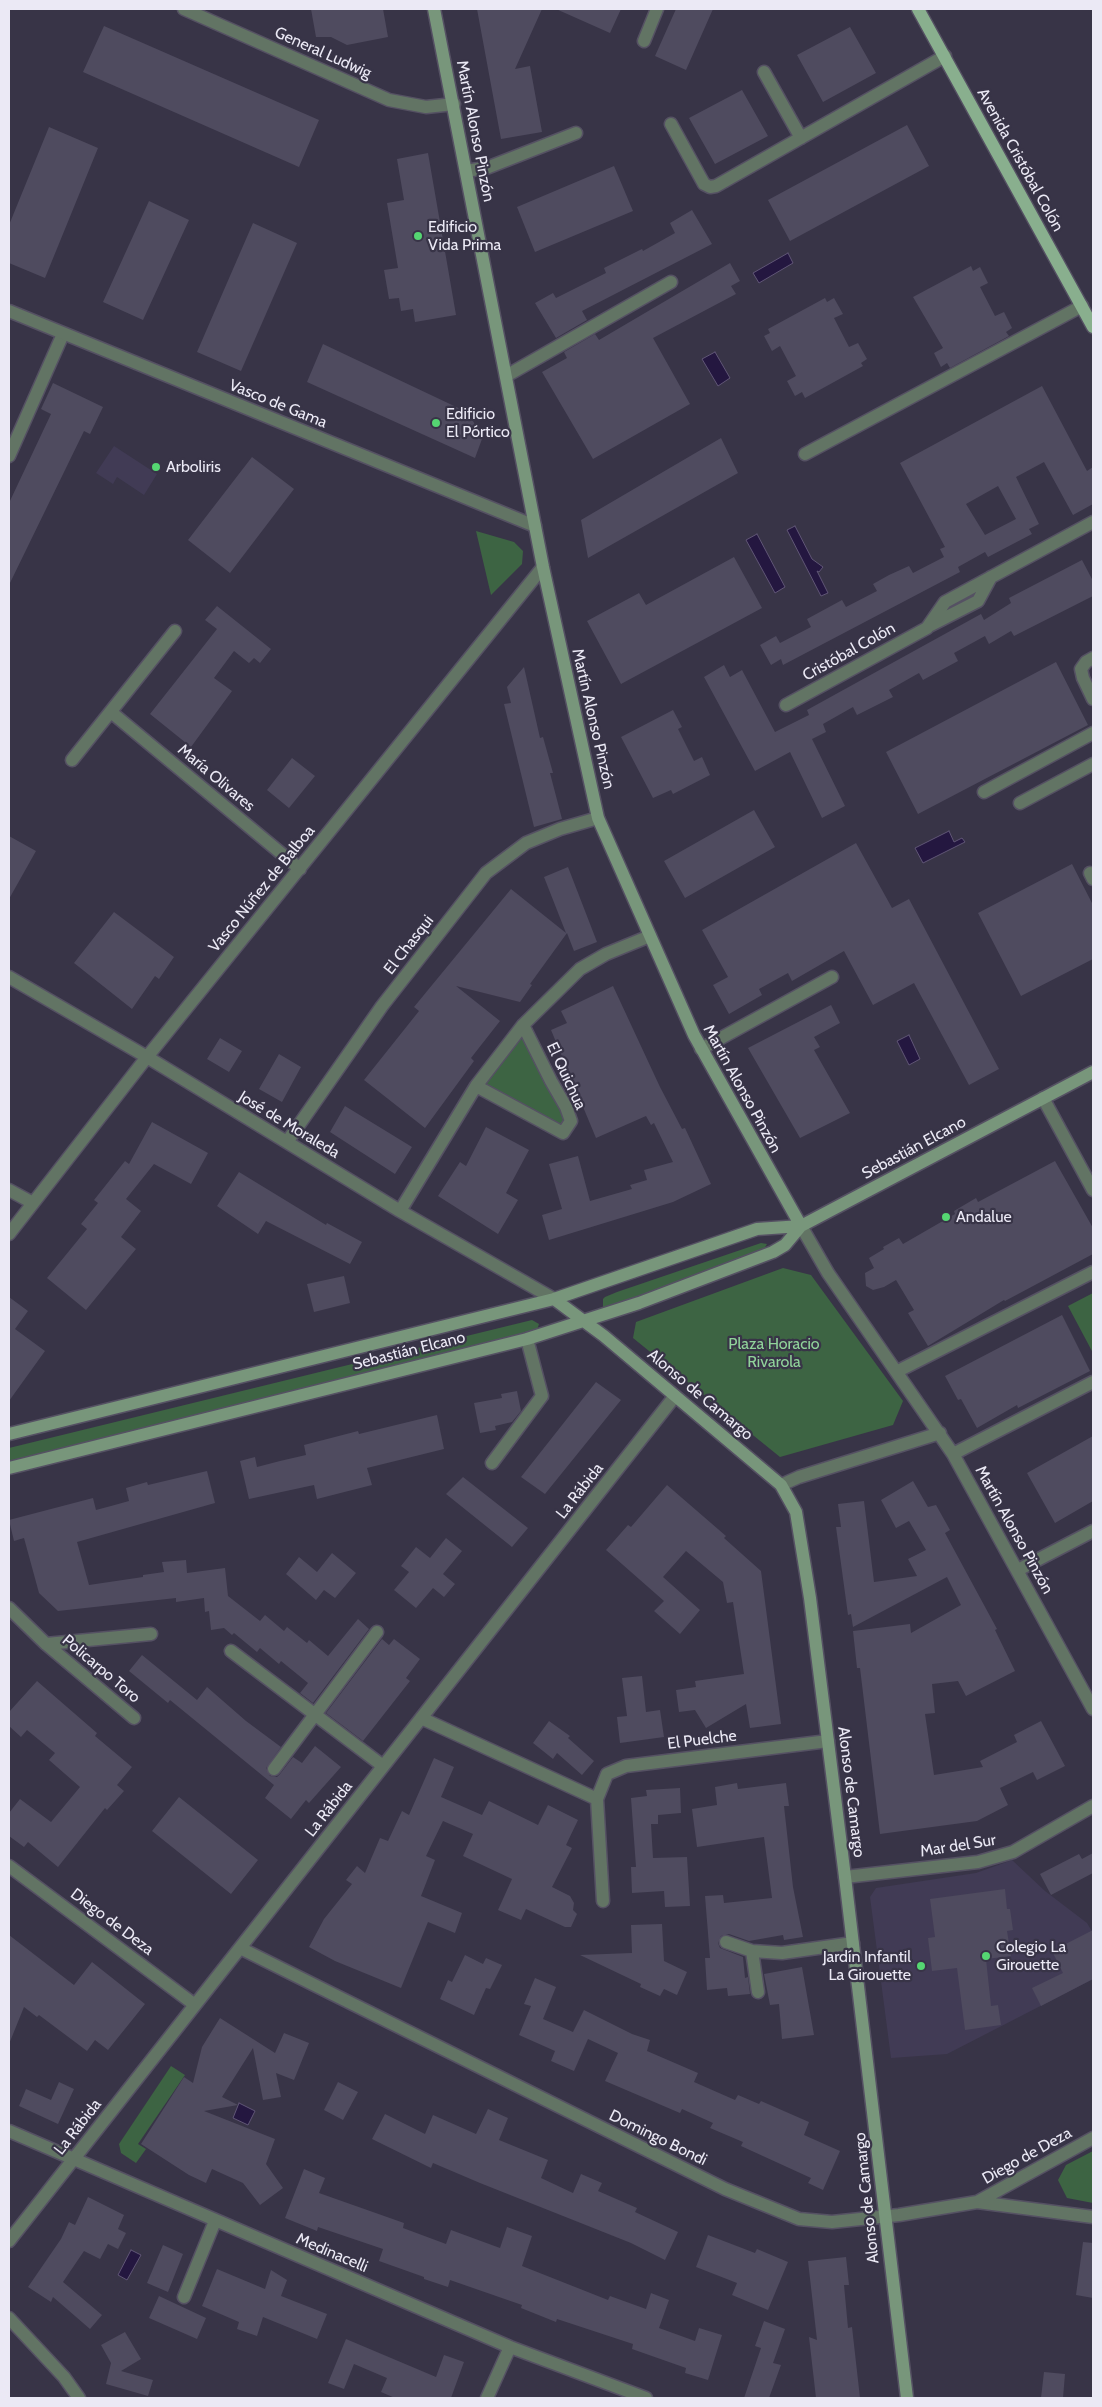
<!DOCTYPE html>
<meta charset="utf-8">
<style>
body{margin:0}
#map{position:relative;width:1102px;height:2407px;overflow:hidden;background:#383447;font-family:Cabin,sans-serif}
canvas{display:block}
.frame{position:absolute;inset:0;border:10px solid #ebe9f5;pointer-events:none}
</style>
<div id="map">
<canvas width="1102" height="2407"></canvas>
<div class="frame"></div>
</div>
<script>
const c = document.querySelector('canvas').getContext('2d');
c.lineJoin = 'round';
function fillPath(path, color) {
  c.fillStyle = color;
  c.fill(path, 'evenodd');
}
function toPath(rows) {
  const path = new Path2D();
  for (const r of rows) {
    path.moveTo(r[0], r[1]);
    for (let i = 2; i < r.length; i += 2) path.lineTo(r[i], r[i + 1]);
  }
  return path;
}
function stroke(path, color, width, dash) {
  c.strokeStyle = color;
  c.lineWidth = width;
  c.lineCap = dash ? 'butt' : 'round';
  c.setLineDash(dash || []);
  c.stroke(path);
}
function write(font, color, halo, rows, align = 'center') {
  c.font = font + ' Cabin,sans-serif';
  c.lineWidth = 4.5;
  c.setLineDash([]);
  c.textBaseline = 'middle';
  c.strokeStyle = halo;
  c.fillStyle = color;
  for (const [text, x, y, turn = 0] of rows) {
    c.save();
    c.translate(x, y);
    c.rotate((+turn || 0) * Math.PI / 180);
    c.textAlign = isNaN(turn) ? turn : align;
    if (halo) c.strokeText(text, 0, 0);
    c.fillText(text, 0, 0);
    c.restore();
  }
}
const built = toPath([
 [114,446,157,474,144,495,117,477,113,484,96,473],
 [1012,1860,1045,1891,1087,1923,1093,1933,1093,1979,947,2054,891,2058,870,1897,876,1888,976,1873]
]);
const green = toPath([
 [476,531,514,542,523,551,522,564,491,595],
 [521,1036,560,1109,565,1120,562,1127,484,1083],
 [761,1243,767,1244,764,1249,615,1307,603,1307,603,1299,605,1297,617,1292],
 [783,1268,811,1275,903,1401,893,1425,780,1457,633,1338,636,1322],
 [1093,1293,1093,1353,1068,1306],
 [532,1320,539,1324,537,1330,9,1463,9,1448],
 [171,2066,185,2075,138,2144,146,2149,136,2163,121,2153,119,2144],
 [1093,2151,1093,2203,1067,2198,1058,2180,1066,2165]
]);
const water = toPath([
 [788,253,793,263,759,283,753,273,788,253],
 [715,352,730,378,718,386,702,359,715,352],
 [795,526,812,559,823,567,819,572,817,571,828,593,821,596,787,530,795,526],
 [757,534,785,587,775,593,746,540,757,534],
 [949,831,954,842,962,838,965,842,923,863,915,848,949,831],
 [909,1035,920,1059,909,1065,897,1041,909,1035],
 [239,2103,255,2111,248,2125,233,2118,239,2103],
 [131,2250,141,2255,127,2280,118,2275,131,2250]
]);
const building = toPath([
 [311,9,383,9,388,37,347,45,331,37,316,37],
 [477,9,542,9,515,69,530,66,542,132,501,139],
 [556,9,621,9,610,33],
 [676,9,713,9,686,70,655,56],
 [104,26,319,120,299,167,83,72],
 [850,27,876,73,823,102,797,55],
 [742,90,768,136,715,164,689,118],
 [907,125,929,166,790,241,768,200],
 [49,127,98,148,45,278,9,263,9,225],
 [428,153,456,315,415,322,413,309,401,311,399,298,389,299,384,270,398,268,387,203,404,200,397,159],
 [614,166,633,211,535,252,517,207],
 [149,201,189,220,143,320,103,302],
 [692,210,712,244,582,311,587,320,556,338,535,303,553,293,556,298,606,273,604,268,642,249,643,251,675,233,670,223],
 [253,223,297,243,241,371,197,352],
 [730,263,740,281,731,286,736,294,653,338,690,404,593,459,542,372,567,358,564,352,595,334,599,340],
 [971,266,973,271,980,267,988,283,980,287,995,316,1004,312,1012,328,1006,332,1009,336,950,368,947,363,941,367,934,353,943,348,913,297],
 [825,298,827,302,834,298,843,314,834,318,849,347,858,343,867,359,861,363,863,366,805,398,802,392,795,396,787,381,796,376,780,346,772,351,764,336,770,333,768,329],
 [323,344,469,413,476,427,476,437,482,439,475,458,307,382],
 [53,383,103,407,90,434,84,431,9,585,9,503,51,414,41,409],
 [1042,386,1087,471,1093,467,1093,504,1073,515,1044,462,1016,477,1039,524,1029,529,1032,534,988,557,985,552,958,567,960,572,783,665,781,659,771,665,760,645,776,636,780,643,811,627,807,619,842,600,846,607,877,591,873,584,889,575,909,566,913,573,944,557,940,549,945,547,900,463],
 [998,486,1016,519,985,535,966,504],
 [721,438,738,473,588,558,581,520],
 [252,457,294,489,230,573,188,540],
 [734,557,762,608,621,684,587,621,639,593,646,605],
 [1082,560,1093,581,1093,596,1014,636,1011,631,989,644,985,636,954,653,958,661,923,680,919,673,889,690,893,697,857,715,853,707,823,724,826,732,812,739,845,806,822,818,790,752,755,771,704,677,724,665,730,677,742,670,775,732,809,715,807,710,981,614,984,620,1011,603,1009,598],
 [217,606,271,649,260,663,254,658,249,663,234,651,214,678,232,691,191,747,150,714,217,629,205,620],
 [1056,662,1088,725,918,814,886,752],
 [524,667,540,738,543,737,553,773,550,773,562,819,534,827,504,704,511,703,507,687],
 [673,710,682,727,678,729,694,761,702,757,710,775,673,794,671,790,653,798,621,737],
 [292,758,315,776,289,808,267,790],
 [754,810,775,847,685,898,664,861],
 [9,836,36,851,9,899],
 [856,843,892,908,909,899,999,1069,969,1085,914,983,873,1005,844,951,792,981,788,973,759,989,762,995,729,1014,713,985,728,977,702,930],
 [1072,864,1093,905,1093,959,1021,996,978,913],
 [568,867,597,942,574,951,567,933,530,984,532,985,520,1002,456,986,500,1021,471,1058,474,1061,425,1128,364,1080,419,1011,414,1007,511,889,566,933,544,877],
 [114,912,174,957,159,979,155,976,132,1009,74,963],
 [613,986,660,1087,682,1129,685,1128,711,1184,673,1202,549,1240,542,1215,562,1209,549,1164,578,1156,590,1201,632,1189,630,1185,647,1180,644,1170,673,1162,654,1123,651,1125,646,1116,596,1138,551,1030,567,1023,561,1011],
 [831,1005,840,1023,814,1037,820,1047,814,1050,850,1113,800,1138,748,1048],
 [220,1038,242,1051,229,1072,207,1059],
 [279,1054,301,1067,282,1102,259,1089],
 [345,1106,412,1147,395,1174,330,1132],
 [152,1122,208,1153,191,1184,154,1164,126,1199,141,1211,121,1237,136,1249,86,1310,47,1278,87,1229,81,1224,98,1203,94,1200,125,1161,129,1164],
 [486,1127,529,1150,506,1193,518,1200,498,1234,438,1196,460,1162,466,1166],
 [1055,1161,1093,1228,1093,1254,1005,1301,1004,1300,928,1346,908,1313,914,1310,896,1280,884,1287,873,1290,866,1286,865,1273,874,1268,869,1258,884,1249,883,1247,899,1238,903,1244,955,1214,954,1211,976,1198,978,1202],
 [239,1172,326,1225,327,1223,362,1242,350,1264,266,1221,258,1234,217,1206],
 [344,1276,350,1303,314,1312,307,1284],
 [9,1297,28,1311,15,1329,45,1351,9,1401],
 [1062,1315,1090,1371,1018,1408,1017,1405,977,1428,961,1399,958,1400,945,1376],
 [596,1382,621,1400,545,1494,521,1477],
 [517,1391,521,1411,512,1422,495,1426,496,1430,480,1433,474,1403,502,1398,501,1394],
 [437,1415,444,1449,367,1468,372,1485,317,1499,314,1485,249,1499,240,1461,255,1457,257,1467,280,1461,306,1455,304,1445,358,1431,359,1434],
 [1093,1436,1093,1501,1055,1523,1027,1473],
 [207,1471,215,1503,77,1542,89,1585,143,1577,143,1575,164,1572,162,1562,186,1560,187,1573,225,1568,228,1596,260,1621,265,1615,284,1631,287,1627,307,1643,309,1640,328,1656,358,1619,369,1629,313,1703,300,1693,308,1683,281,1661,279,1664,260,1648,257,1652,234,1633,232,1635,224,1628,211,1630,209,1611,205,1612,204,1598,176,1602,176,1598,58,1611,39,1593,24,1538,14,1541,9,1520,93,1498,96,1510,111,1506,129,1501,126,1488,147,1482,148,1485],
 [463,1477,528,1528,512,1547,446,1494],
 [913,1481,928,1507,936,1505,950,1530,945,1533,997,1629,995,1630,1015,1671,966,1696,958,1681,932,1684,935,1713,925,1714,934,1775,983,1767,980,1761,1017,1742,1014,1735,1041,1721,1065,1766,1037,1780,1033,1772,1000,1788,1008,1805,977,1821,880,1834,860,1668,857,1668,853,1631,910,1624,911,1633,961,1605,947,1577,853,1627,851,1614,848,1615,836,1527,841,1527,838,1504,864,1501,874,1582,917,1576,908,1559,926,1550,909,1521,896,1528,881,1500],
 [667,1485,726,1536,724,1538,761,1571,781,1724,750,1728,746,1704,706,1728,695,1710,679,1712,676,1690,696,1687,695,1681,744,1674,733,1602,727,1603,723,1582,686,1551,663,1577,700,1610,680,1634,654,1611,664,1601,606,1550,628,1525,631,1527],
 [446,1538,462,1551,443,1574,455,1584,444,1597,433,1588,416,1608,394,1590,409,1572,401,1566,416,1547,430,1558],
 [332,1553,356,1573,335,1598,324,1590,316,1600,286,1574,299,1557,317,1572],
 [382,1639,389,1645,394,1639,420,1659,406,1678,410,1681,363,1741,326,1713],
 [142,1655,197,1700,207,1687,246,1721,281,1747,266,1768,270,1776,277,1777,280,1774,293,1757,302,1763,315,1746,341,1767,309,1803,306,1800,291,1819,265,1798,274,1785,170,1700,168,1703,129,1671],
 [642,1676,646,1712,660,1710,664,1737,620,1743,617,1717,627,1716,622,1678],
 [37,1681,97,1733,95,1736,132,1767,117,1785,124,1791,107,1810,105,1808,58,1867,28,1842,24,1847,9,1836,9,1813,20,1799,51,1822,80,1787,49,1760,55,1753,27,1730,21,1737,9,1726,9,1712],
 [549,1721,570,1736,568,1738,594,1761,582,1775,557,1753,553,1759,533,1743],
 [434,1758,454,1767,441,1797,482,1815,489,1801,538,1825,548,1805,578,1820,566,1845,572,1848,552,1887,570,1896,574,1903,573,1910,577,1914,571,1927,565,1927,526,1909,521,1920,498,1910,512,1879,463,1856,473,1834,443,1821,426,1856,435,1860,421,1896,462,1913,455,1933,428,1922,401,1988,335,1961,309,1947,324,1919,352,1884,346,1880,357,1866,365,1873,380,1838,388,1841,402,1811,409,1815],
 [737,1783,738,1789,786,1783,789,1806,784,1806,793,1887,803,1937,784,1940,783,1935,749,1941,729,1934,721,1936,718,1943,720,1948,743,1957,745,1978,748,1977,750,1994,728,1996,727,1988,707,1990,705,1958,710,1958,705,1896,723,1895,724,1903,772,1898,764,1837,697,1847,692,1809,717,1805,715,1787],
 [680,1788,681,1813,658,1815,658,1824,651,1824,653,1858,687,1857,690,1906,665,1907,664,1891,632,1893,631,1867,636,1867,631,1798,647,1796,646,1790],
 [179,1797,258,1860,231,1894,152,1831],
 [1093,1853,1093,1873,1051,1895,1040,1874,1079,1854,1082,1859],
 [1005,1889,1007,1909,1010,1909,1013,1930,1007,1931,1011,1956,986,1959,991,2006,998,2005,1001,2025,965,2030,957,1968,932,1971,928,1938,935,1937,930,1899],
 [662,1924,664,1961,687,1972,677,1995,664,1989,660,1996,640,1987,641,1984,580,1955,632,1953,631,1925],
 [1093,1930,1093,1979,1041,2006,1032,1988,1063,1973,1052,1951],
 [9,1935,74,1985,92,1962,145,2004,108,2050,95,2040,87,2051,39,2015,37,2017,24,2007,9,2044],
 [465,1955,483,1964,486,1958,502,1965,490,1989,486,1988,474,2015,440,1999,448,1980,452,1982],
 [802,1967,814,2035,782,2039,779,2004,770,2005,764,1974],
 [535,1978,556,1987,543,2019,573,2032,584,2010,632,2034,650,2040,647,2051,698,2073,694,2082,735,2100,738,2095,759,2104,761,2101,809,2122,804,2135,840,2151,823,2190,808,2183,811,2178,741,2146,743,2142,710,2128,713,2123,682,2109,680,2113,605,2081,618,2053,588,2039,574,2071,551,2061,555,2051,519,2035,531,2006,524,2004],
 [220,2018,275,2053,284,2033,309,2043,294,2080,276,2073,281,2097,263,2100,253,2048,222,2097,238,2105,204,2111,275,2139,266,2164,283,2188,260,2205,243,2183,212,2169,206,2183,189,2175,141,2144,184,2077,193,2083,202,2047],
 [59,2082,74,2089,58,2124,19,2106,26,2089,51,2100],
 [338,2082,358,2092,343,2120,324,2110],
 [488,2109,508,2118,499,2140,548,2160,541,2178,573,2193,581,2174,602,2183,598,2191,637,2208,635,2212,678,2232,665,2260,631,2243,480,2183,433,2163,431,2168,372,2139,385,2114,425,2134,433,2115,476,2134],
 [304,2169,325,2178,319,2193,404,2223,403,2228,446,2244,451,2230,500,2248,507,2227,532,2236,522,2266,608,2300,610,2296,646,2309,651,2293,669,2300,659,2328,695,2341,699,2328,722,2335,708,2380,685,2373,686,2368,632,2349,633,2344,557,2319,556,2322,521,2308,522,2305,450,2280,448,2287,424,2279,424,2277,379,2261,383,2249,318,2227,317,2231,285,2218],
 [88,2197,124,2215,118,2229,126,2233,118,2249,108,2244,100,2259,84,2251,63,2282,102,2315,90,2329,53,2297,51,2302,28,2287,61,2239,69,2222,75,2225],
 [708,2235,755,2253,757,2249,788,2262,768,2310,732,2295,737,2283,696,2267],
 [1083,2242,1093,2243,1093,2298,1076,2295],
 [163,2245,183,2254,168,2292,147,2283],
 [846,2257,849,2285,844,2285,848,2328,852,2327,860,2398,816,2398,809,2337,817,2340,808,2261],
 [217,2269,265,2289,271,2270,287,2280,281,2296,327,2314,317,2339,263,2317,257,2336,237,2329,239,2322,202,2306],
 [159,2296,206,2318,197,2339,149,2318],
 [764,2321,785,2329,773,2363,781,2365,769,2398,744,2398,761,2348,755,2346],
 [125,2332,141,2359,121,2371,153,2380,148,2396,106,2384,111,2363,101,2345],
 [346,2339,436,2377,444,2355,464,2362,451,2398,395,2398,381,2392,387,2378,354,2364,344,2389,328,2383],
 [1044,2372,1065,2374,1063,2398,1041,2398]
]);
const lane = toPath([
 [644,41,657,9],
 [764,72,801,138],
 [671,124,704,184,710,187,716,186,945,56],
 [805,454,1082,306],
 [9,456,63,334],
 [1093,658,1086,662,1081,669,1083,678,1093,699],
 [984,792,1093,733],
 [1090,873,1093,879],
 [492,1463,542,1396,527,1339],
 [231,1651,383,1766],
 [274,1769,377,1632],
 [726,1942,752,1951,782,1953,853,1943],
 [752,1951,758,1992]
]);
const street = toPath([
 [184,9,389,100,426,107,454,104],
 [467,171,489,167,576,133],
 [9,311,535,526],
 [506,376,671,282],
 [929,626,978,601,991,577],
 [786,705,927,628,945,602,1093,522],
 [111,712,300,869],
 [72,760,175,631],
 [1020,803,1093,764],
 [9,977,147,1057,400,1211,554,1299],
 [701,1049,832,977],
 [476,1086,563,1133,571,1121,566,1107,551,1081,523,1025],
 [1043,1098,1093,1190],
 [287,1142,382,1006,486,873,526,843,560,829,598,818],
 [9,1190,33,1203],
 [400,1211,476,1086,523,1025,580,969,606,954,650,936],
 [801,1226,828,1273,953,1454,1093,1709],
 [9,1234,147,1057,543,567],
 [898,1371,1093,1272],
 [953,1454,1093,1382],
 [781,1485,799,1477,940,1433],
 [1018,1570,1093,1531],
 [9,1608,46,1644,134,1718],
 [46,1644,151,1634],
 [421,1718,597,1799],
 [9,1866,195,2005],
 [845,1877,978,1862,1013,1852,1093,1806],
 [603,1901,597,1799,607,1774,626,1766,828,1741],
 [240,1948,725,2189,799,2219,832,2222,899,2215,977,2202,1093,2217],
 [9,2131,510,2347,646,2398],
 [977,2202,1093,2138],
 [9,2241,675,1396],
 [184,2297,215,2221],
 [9,2318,64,2377,79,2398],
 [487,2398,510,2347]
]);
const secondary = toPath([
 [434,9,543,567,598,818,694,1035,801,1226],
 [554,1299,604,1336,781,1485,796,1512,810,1598,845,1877,907,2398],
 [9,1434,554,1299,757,1229,801,1226],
 [9,1468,527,1339,639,1303,773,1252,785,1245,801,1226,1093,1072]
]);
const primary = toPath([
 [918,9,1093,327]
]);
const markers = [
 [418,236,5,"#55d672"],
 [436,423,5,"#55d672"],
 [156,467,5,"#55d672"],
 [946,1217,5,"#55d672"],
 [986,1956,5,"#55d672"],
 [921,1966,5,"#55d672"]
];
const streetNames = [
 ["General Ludwig",323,53,24],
 ["Martín Alonso Pinzón",475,131,79],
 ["Avenida Cristóbal Colón",1020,160,61],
 ["Vasco de Gama",278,404,22],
 ["Cristóbal Colón",849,652,-29],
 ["Martín Alonso Pinzón",593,719,77],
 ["María Olivares",216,778,40],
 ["Vasco Núñez de Balboa",262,889,-51],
 ["El Chasqui",409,945,-52],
 ["El Quichua",566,1076,65],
 ["Martín Alonso Pinzón",742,1089,61],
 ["José de Moraleda",289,1125,31],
 ["Sebastián Elcano",914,1148,-28],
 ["Sebastián Elcano",409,1351,-14],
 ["Alonso de Camargo",700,1395,40],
 ["La Rábida",580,1491,-52],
 ["Martín Alonso Pinzón",1014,1530,61],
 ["Policarpo Toro",101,1669,40],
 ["El Puelche",702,1740,-7],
 ["Alonso de Camargo",851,1792,83],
 ["La Rábida",329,1809,-52],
 ["Mar del Sur",958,1846,-9],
 ["Diego de Deza",112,1922,37],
 ["La Rábida",78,2127,-52],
 ["Domingo Bondi",658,2138,26],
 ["Diego de Deza",1027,2156,-29],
 ["Alonso de Camargo",867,2198,-96],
 ["Medinacelli",332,2253,23]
];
const poiNames = [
 ["Edificio",428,227],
 ["Vida Prima",428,245],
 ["Edificio",446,414],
 ["El Pórtico",446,432],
 ["Arboliris",166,467],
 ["Andalue",956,1217],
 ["Colegio La",996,1947],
 ["Girouette",996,1965],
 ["Jardín Infantil",911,1957,"right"],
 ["La Girouette",911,1975,"right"]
];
const parkNames = [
 ["Plaza Horacio",774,1344],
 ["Rivarola",774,1362]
];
fillPath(built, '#413b55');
fillPath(green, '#3d6443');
fillPath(water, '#241740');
stroke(water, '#605676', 1);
fillPath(building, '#4f4b5f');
stroke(lane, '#555163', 15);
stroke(street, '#555163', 15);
stroke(secondary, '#555163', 15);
stroke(primary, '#555163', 15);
stroke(lane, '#627464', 12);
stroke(street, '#627464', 12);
stroke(secondary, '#78967b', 12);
stroke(primary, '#89af8e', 12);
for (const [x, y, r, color] of markers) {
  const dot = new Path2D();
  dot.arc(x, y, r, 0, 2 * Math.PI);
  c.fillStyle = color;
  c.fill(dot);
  stroke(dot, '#383447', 2);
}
write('16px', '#ebe9f5', '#383447', streetNames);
write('16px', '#ebe9f5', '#383447', poiNames, 'left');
write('16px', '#90d39a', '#383447', parkNames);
</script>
